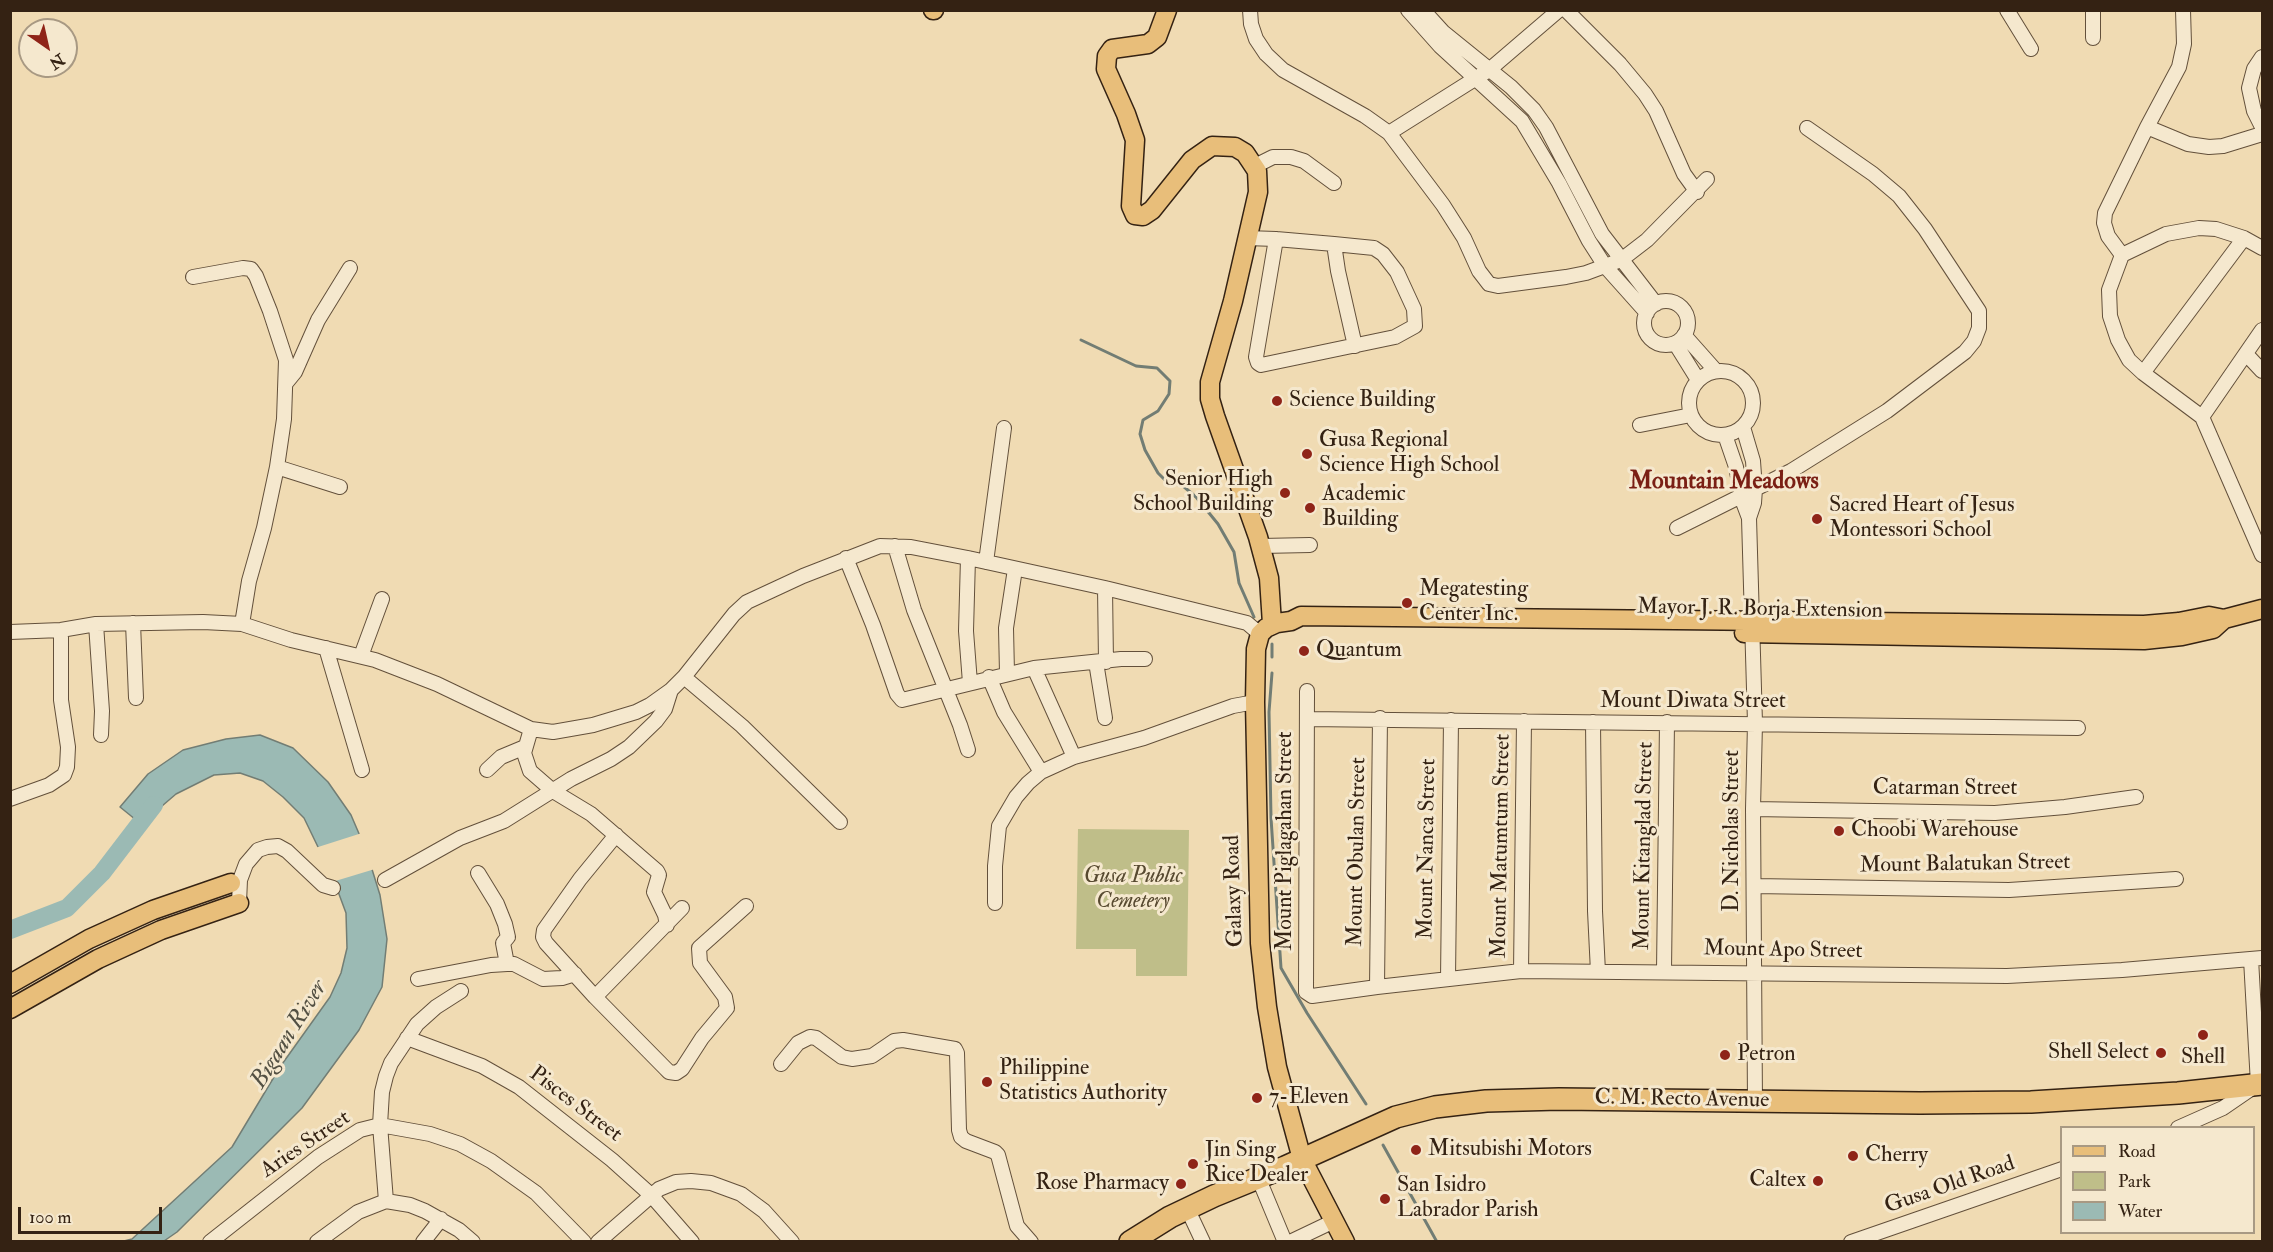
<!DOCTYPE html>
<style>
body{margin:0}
#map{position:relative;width:2273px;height:1252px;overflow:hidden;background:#f0dbb3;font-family:"IM FELL Double Pica",serif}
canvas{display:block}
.frame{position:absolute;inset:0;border:12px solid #342213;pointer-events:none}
.legend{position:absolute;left:2060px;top:1126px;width:195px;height:108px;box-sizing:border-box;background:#f5e8ce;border:2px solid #a89983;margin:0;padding:8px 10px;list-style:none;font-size:18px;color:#342213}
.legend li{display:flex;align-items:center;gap:12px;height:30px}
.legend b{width:30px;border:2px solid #a89983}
.north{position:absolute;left:18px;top:18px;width:60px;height:60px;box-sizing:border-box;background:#f5e8ce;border:2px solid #a89983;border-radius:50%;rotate:146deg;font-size:16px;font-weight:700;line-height:24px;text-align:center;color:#342213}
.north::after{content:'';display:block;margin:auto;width:21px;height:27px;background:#8f2418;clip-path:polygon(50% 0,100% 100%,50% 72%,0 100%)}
.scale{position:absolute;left:18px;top:1207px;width:144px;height:27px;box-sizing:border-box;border:3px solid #342213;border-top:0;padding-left:8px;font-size:18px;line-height:21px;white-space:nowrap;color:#342213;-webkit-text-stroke:4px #f5e8ce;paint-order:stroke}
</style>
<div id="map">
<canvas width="2273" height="1252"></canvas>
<div class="frame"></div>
<ul class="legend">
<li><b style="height:8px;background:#e8be7a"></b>Road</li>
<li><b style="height:16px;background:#bfbe89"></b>Park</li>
<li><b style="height:16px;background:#9bbab4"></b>Water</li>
</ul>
<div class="north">N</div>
<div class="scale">100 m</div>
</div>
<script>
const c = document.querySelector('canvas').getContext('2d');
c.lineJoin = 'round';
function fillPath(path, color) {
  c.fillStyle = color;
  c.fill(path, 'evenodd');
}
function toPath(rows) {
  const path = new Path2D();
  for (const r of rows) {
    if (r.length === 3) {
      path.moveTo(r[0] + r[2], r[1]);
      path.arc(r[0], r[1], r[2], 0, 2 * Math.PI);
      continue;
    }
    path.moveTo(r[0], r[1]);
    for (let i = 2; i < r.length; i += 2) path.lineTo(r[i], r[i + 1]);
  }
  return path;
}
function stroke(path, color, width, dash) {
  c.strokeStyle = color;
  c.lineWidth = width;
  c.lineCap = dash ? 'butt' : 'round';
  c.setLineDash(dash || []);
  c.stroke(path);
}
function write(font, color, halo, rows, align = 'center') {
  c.font = font + ' "IM FELL Double Pica",serif';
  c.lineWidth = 6;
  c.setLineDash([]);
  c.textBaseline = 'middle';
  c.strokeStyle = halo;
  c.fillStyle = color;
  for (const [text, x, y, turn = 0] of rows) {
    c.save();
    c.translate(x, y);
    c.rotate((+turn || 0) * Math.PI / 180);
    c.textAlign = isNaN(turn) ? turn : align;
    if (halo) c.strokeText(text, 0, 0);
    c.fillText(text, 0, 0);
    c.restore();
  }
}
const green = toPath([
 [1078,829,1189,830,1187,976,1136,976,1136,949,1076,949]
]);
const water = toPath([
 [260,735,293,748,328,782,351,815,366,850,380,895,387,939,382,987,359,1030,302,1108,278,1132,177,1232,164,1241,124,1241,132,1239,232,1147,280,1067,330,997,341,973,347,948,346,913,333,878,304,818,283,797,263,781,240,773,214,775,176,794,141,824,120,807,148,774,183,750,226,739,260,735]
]);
const pier = toPath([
 [362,833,375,869,332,882,315,848]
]);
const stream = toPath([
 [1081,340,1136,366,1157,368,1170,381,1169,394,1158,411,1143,420,1140,434,1145,450,1158,473,1167,482,1183,486,1196,497,1218,524,1234,552,1239,583,1254,617],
 [1272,644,1272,657],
 [1272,673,1269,712,1271,818,1281,968,1307,1013,1366,1104],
 [1383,1145,1437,1242]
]);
const river = toPath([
 [10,930,67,908,102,873,154,805]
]);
const minor = toPath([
 [1250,10,1251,24,1256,39,1266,54,1283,70,1365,116,1389,133,1443,205,1464,238,1479,271,1489,284,1498,286,1566,277,1586,273,1621,260,1647,240,1707,179],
 [1408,10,1440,46,1522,121,1559,183,1589,241,1605,266,1647,313],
 [1423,10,1443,32,1511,87,1534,110,1546,127,1602,234,1656,304],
 [1566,10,1620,64,1645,94,1656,111,1684,174,1697,192],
 [2007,10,2031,49],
 [2093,10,2093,38],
 [2262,57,2254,69,2249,88,2254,111,2262,127],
 [2147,127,2188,144,2209,147,2223,146,2262,134],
 [1389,133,1489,70,1559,10],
 [1255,166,1273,157,1291,157,1304,161,1334,183],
 [1246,238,1276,239,1334,244,1374,248,1383,254,1397,272,1414,309,1415,326,1395,337,1261,365,1258,363,1256,357,1276,239],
 [1334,244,1338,271,1355,346],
 [2122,255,2109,290,2110,316,2118,340,2129,360,2143,373,2202,417,2262,555],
 [2122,255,2108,236,2104,223,2105,213,2147,127,2179,67,2184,44,2183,10],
 [2122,255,2166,234,2199,228,2216,229,2244,238,2262,248],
 [193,277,243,268,251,269,256,276,270,311,286,360,284,419,277,467,264,528,249,581,242,624],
 [1666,323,22],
 [1684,335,1716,371],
 [1675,343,1698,380],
 [2247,355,2262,371],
 [1721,403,32],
 [2143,373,2244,238],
 [286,383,295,372,318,320,350,268],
 [2202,417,2262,330],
 [1640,425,1691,415],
 [1743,427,1753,461,1755,489,1754,503,1749,518],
 [1725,435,1736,467,1743,502,1749,518,1755,723,1753,809,1755,1102],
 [277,467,340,487],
 [1677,528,1791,471,1887,411,1965,352,1974,341,1979,328,1979,311,1925,229,1899,196,1873,174,1807,128],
 [895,546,914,610,960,725,968,750],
 [1261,546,1310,545],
 [846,558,873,625,897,694,902,700,1034,668,1121,659,1145,659],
 [968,558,966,631,970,683],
 [986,562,1004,428],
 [1105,588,1106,662],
 [133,623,136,698],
 [96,624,102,711,101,735],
 [10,632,61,630,96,624,203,622,242,624,291,640,375,660,437,684,531,729,553,732,593,725,636,712,650,705,671,690,684,677,734,614,747,602,803,576,880,546,911,547,968,558,1105,588,1247,623,1260,634],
 [326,648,362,770],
 [361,656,382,599],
 [1096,662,1105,718],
 [1034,668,1074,757],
 [1007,673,1006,628,1015,569],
 [684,677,742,726,840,822],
 [989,677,1004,712,1041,772,1074,757,1144,738,1233,706,1255,702],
 [1307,691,1306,992,1312,996,1377,987,1521,971,2007,976,2122,970,2262,958],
 [1307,719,2078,728],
 [1593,722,1595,911,1598,972],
 [531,729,524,753,530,771,553,791,591,814,657,871,659,875,654,892,665,915,667,925],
 [487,770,501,757,525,747],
 [10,799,49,785,64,775,67,767,68,747,61,700,61,630],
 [1753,809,1995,813,2065,807,2136,797],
 [478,873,497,904,505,924,508,937,503,943,507,964],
 [385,880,460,838,504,821,571,779,611,759,629,747,656,721,665,709,671,690],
 [1754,886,2009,890,2176,879],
 [239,903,240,880,246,864,258,850,267,847,278,846,287,851,323,885,333,888],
 [995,903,995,866,999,826,1016,797,1028,783,1041,772],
 [682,908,595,997,665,1068,669,1072,676,1073,682,1069,702,1038,727,1008,725,997,700,963,699,948,746,906],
 [1521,971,1524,721],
 [1664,971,1667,722],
 [418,979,491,965,507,964,514,964,543,979,562,978,575,974],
 [1448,979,1451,720],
 [1377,987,1380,718],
 [595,997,546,943,543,937,544,930,580,879,616,835],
 [407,1038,482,1066,519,1087,612,1160,651,1195,692,1242],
 [781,1064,798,1043,810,1037,816,1038,842,1057,852,1059,872,1056,894,1041,903,1040,955,1049,957,1053,959,1130,961,1137,966,1141,995,1152,998,1155,1017,1226,1031,1242],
 [2178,1128,2223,1108,2258,1084,2251,959],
 [1258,1177,1285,1242],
 [386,1201,380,1125,382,1092,386,1076,391,1063,417,1024,436,1007,461,991],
 [1187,1208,1203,1242],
 [210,1242,318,1157,360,1130,380,1125,430,1134,460,1144,491,1161,536,1193,584,1242],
 [317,1242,358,1212,386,1201,410,1205,425,1211,459,1230,473,1242],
 [423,1242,441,1219],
 [598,1242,659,1189,676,1182,691,1181,711,1183,741,1194,764,1211,792,1242],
 [1290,1242,1334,1221],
 [1851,1242,2062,1169]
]);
const major = toPath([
 [933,10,934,10],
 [1167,10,1157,37,1148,44,1112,49,1107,56,1106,69,1126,114,1135,140,1131,206,1135,215,1143,216,1152,210,1192,160,1212,146,1235,147,1245,153,1257,171,1258,192,1233,301,1210,382,1210,399,1215,416,1258,537,1269,578,1272,624],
 [1744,633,2144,640,2182,636,2213,629,2224,619],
 [10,984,89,939,153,910,231,883],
 [10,1009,98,959,161,930,239,903],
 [1345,1242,1302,1159,1277,1067,1267,1007,1260,943,1255,702,1256,649,1260,634,1266,628,1277,623,1291,621,1301,616,2144,625,2179,622,2209,616,2224,619,2262,609]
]);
const highway = toPath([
 [1130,1242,1170,1217,1214,1196,1285,1167,1396,1117,1435,1107,1486,1101,1559,1099,1920,1103,2031,1102,2178,1093,2262,1084]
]);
const markers = [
 [1277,401,6,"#8f2418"],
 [1307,454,6,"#8f2418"],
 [1285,493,6,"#8f2418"],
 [1310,508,6,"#8f2418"],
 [1817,519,6,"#8f2418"],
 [1407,603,6,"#8f2418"],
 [1304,651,6,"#8f2418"],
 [1839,831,6,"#8f2418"],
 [2203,1035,6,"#8f2418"],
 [2161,1053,6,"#8f2418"],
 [1725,1055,6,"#8f2418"],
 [987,1082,6,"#8f2418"],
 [1257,1098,6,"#8f2418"],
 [1416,1150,6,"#8f2418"],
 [1853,1156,6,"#8f2418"],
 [1193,1164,6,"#8f2418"],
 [1818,1181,6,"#8f2418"],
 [1181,1184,6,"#8f2418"],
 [1385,1199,6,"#8f2418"]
];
const poiNames = [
 ["Science Building",1289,401],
 ["Gusa Regional",1319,441],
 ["Science High School",1319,466],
 ["Senior High",1273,480,"right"],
 ["School Building",1273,505,"right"],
 ["Academic",1322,495],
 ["Building",1322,520],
 ["Sacred Heart of Jesus",1829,506],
 ["Montessori School",1829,531],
 ["Megatesting",1419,590],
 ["Center Inc.",1419,615],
 ["Quantum",1316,651],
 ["Choobi Warehouse",1851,831],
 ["Shell Select",2149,1053,"right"],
 ["Petron",1737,1055],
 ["Shell",2203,1058,"center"],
 ["Philippine",999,1069],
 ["Statistics Authority",999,1094],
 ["7-Eleven",1269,1098],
 ["Mitsubishi Motors",1428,1150],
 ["Jin Sing",1205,1151],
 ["Rice Dealer",1205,1176],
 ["Cherry",1865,1156],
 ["Caltex",1806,1181,"right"],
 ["Rose Pharmacy",1169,1184,"right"],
 ["San Isidro",1397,1186],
 ["Labrador Parish",1397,1211]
];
const streetNames = [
 ["Mayor J. R. Borja Extension",1760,610,1],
 ["Mount Diwata Street",1693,702],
 ["Catarman Street",1945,789],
 ["D. Nicholas Street",1733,831,-90],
 ["Mount Piglagahan Street",1286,841,-90],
 ["Mount Matumtum Street",1502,846,-89],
 ["Mount Kitanglad Street",1645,846,-89],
 ["Mount Nanca Street",1428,849,-89],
 ["Mount Obulan Street",1358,852,-89],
 ["Mount Balatukan Street",1965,865,-1],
 ["Galaxy Road",1235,891,-92],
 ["Mount Apo Street",1783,951,1],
 ["C. M. Recto Avenue",1682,1100,1],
 ["Pisces Street",575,1105,37],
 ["Aries Street",306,1145,-34],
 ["Gusa Old Road",1950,1186,-19]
];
const parkNames = [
 ["Gusa Public",1133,877],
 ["Cemetery",1133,902]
];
const neighbourhoodNames = [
 ["Mountain Meadows",1724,483]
];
const waterNames = [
 ["Bigaan River",290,1035,-58]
];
fillPath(green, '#bfbe89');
fillPath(water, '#9bbab4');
stroke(water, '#727d74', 1.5);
fillPath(pier, '#f0dbb3');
stroke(stream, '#727d74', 3);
stroke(river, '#9bbab4', 18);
stroke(minor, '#63503b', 16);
stroke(major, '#342213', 21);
stroke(highway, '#342213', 24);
stroke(minor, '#f5e8ce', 14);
stroke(major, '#e8be7a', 18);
stroke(highway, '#e8be7a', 21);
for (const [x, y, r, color] of markers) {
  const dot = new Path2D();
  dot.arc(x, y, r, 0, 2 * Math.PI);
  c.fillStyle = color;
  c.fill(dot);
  stroke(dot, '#f5e8ce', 2);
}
write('22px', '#342213', '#f5e8ce', poiNames, 'left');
write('22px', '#342213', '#f5e8ce', streetNames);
write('italic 22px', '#574930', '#f5e8ce', parkNames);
write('bold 24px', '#7a1f14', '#f5e8ce', neighbourhoodNames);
write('italic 24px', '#535043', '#f5e8ce', waterNames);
</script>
